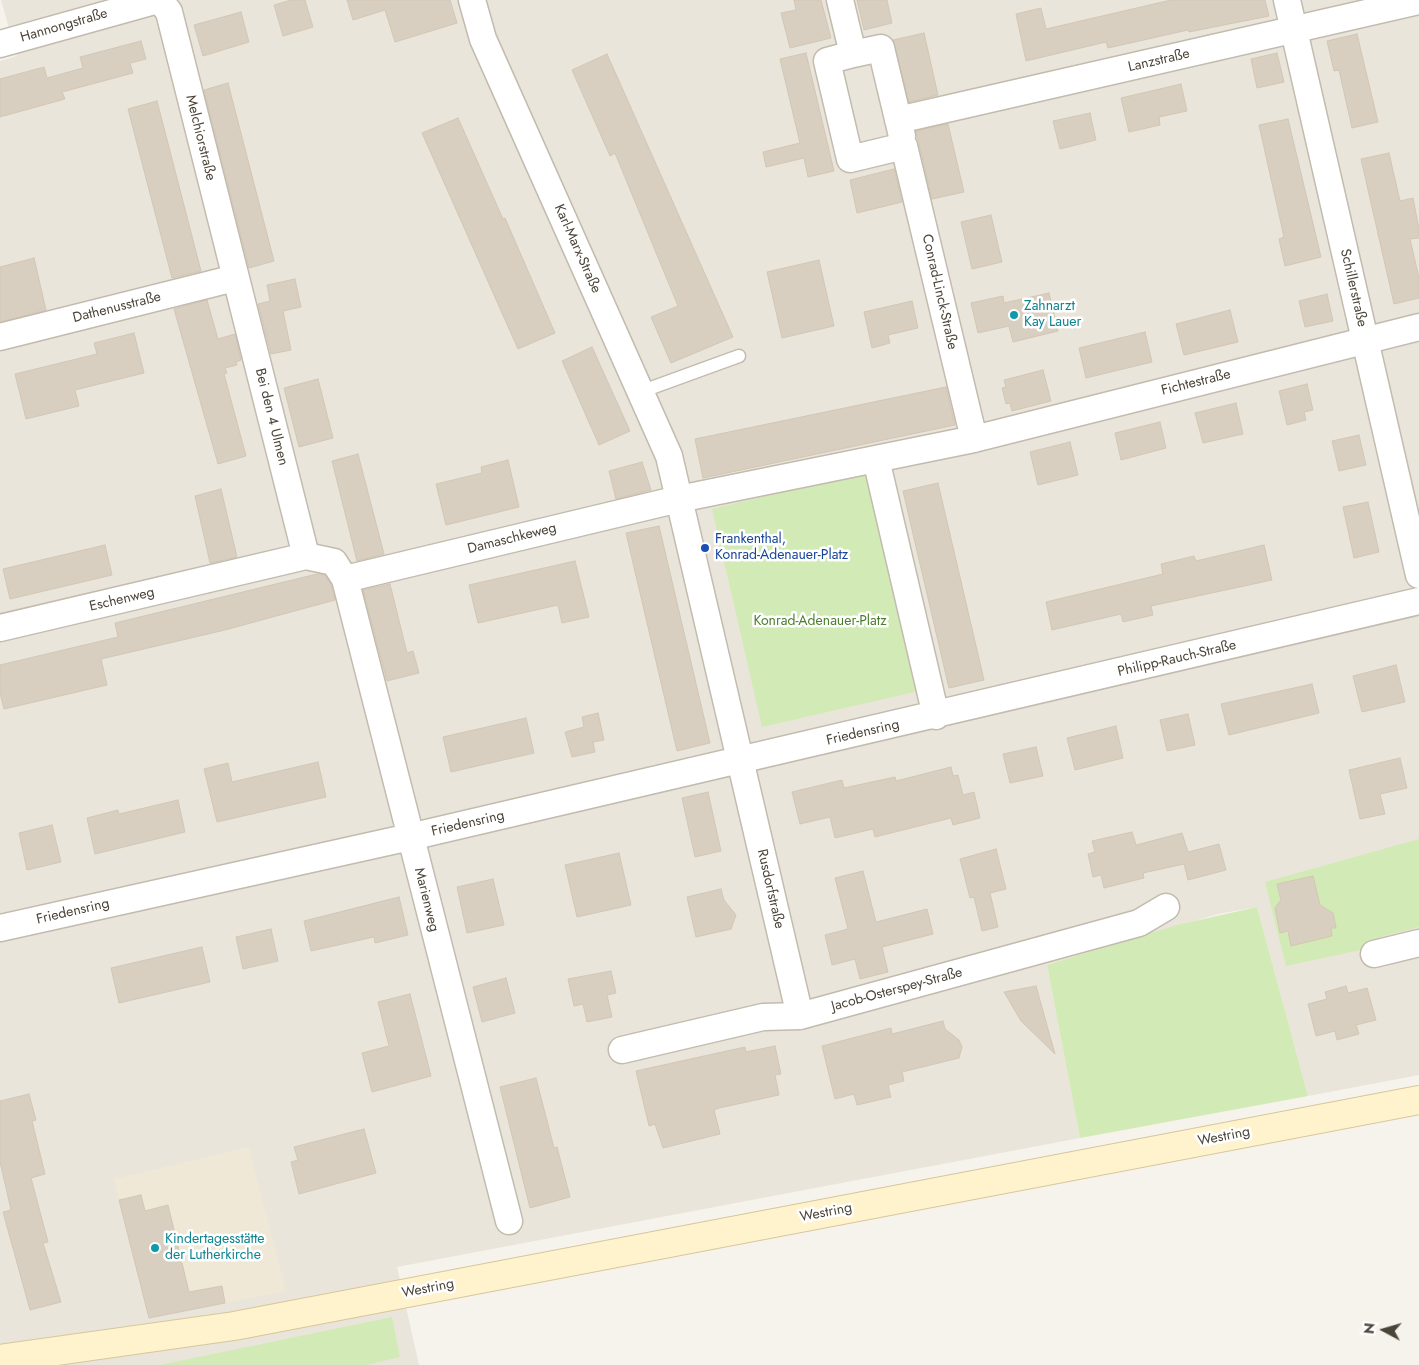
<!DOCTYPE html>
<meta charset="utf-8">
<style>
body{margin:0}
#map{position:relative;width:1419px;height:1365px;overflow:hidden;background:#f6f3ec;font-family:Jost,sans-serif}
canvas{display:block}
.north{position:absolute;left:1359px;top:1305px;width:50px;height:50px;-webkit-text-stroke:4px #fff;paint-order:stroke;rotate:276deg;font-size:14px;font-weight:700;line-height:20px;text-align:center;color:#4b4439}
.north::after{content:'';display:block;margin:auto;width:18px;height:22px;background:#4b4439;clip-path:polygon(50% 0,100% 100%,50% 72%,0 100%)}
</style>
<div id="map">
<canvas width="1419" height="1365"></canvas>
<div class="north">N</div>
</div>
<script>
const c = document.querySelector('canvas').getContext('2d');
c.lineJoin = 'round';
function fillPath(path, color) {
  c.fillStyle = color;
  c.fill(path, 'evenodd');
}
function toPath(rows) {
  const path = new Path2D();
  for (const r of rows) {
    path.moveTo(r[0], r[1]);
    for (let i = 2; i < r.length; i += 2) path.lineTo(r[i], r[i + 1]);
  }
  return path;
}
function stroke(path, color, width, dash) {
  c.strokeStyle = color;
  c.lineWidth = width;
  c.lineCap = dash ? 'butt' : 'round';
  c.setLineDash(dash || []);
  c.stroke(path);
}
function write(font, color, halo, rows, align = 'center') {
  c.font = font + ' Jost,sans-serif';
  c.lineWidth = 5;
  c.setLineDash([]);
  c.textBaseline = 'middle';
  c.strokeStyle = halo;
  c.fillStyle = color;
  for (const [text, x, y, turn = 0] of rows) {
    c.save();
    c.translate(x, y);
    c.rotate((+turn || 0) * Math.PI / 180);
    c.textAlign = isNaN(turn) ? turn : align;
    if (halo) c.strokeText(text, 0, 0);
    c.fillText(text, 0, 0);
    c.restore();
  }
}
const residential = toPath([
 [1,0,1419,0,1419,1075,1308,1096,1257,907,1218,914,1047,965,1080,1138,397,1267,419,1365,0,1365,0,61,17,56]
]);
const education = toPath([
 [249,1147,286,1291,149,1318,114,1179]
]);
const green = toPath([
 [867,472,919,691,762,727,712,509],
 [1419,839,1419,927,1380,937,1370,948,1286,966,1265,882],
 [1257,907,1308,1096,1080,1138,1047,965,1177,925],
 [392,1317,400,1357,366,1365,160,1365]
]);
const building = toPath([
 [291,0,305,0,313,27,283,36,274,5,291,0],
 [347,0,450,0,457,23,395,42,385,10,353,20,347,0],
 [794,0,821,0,831,38,790,48,781,13,796,10,794,0],
 [857,0,887,0,892,23,864,30,857,0],
 [1171,0,1265,0,1269,16,1189,32,1188,30,1108,48,1106,42,1026,61,1016,14,1041,8,1046,29,1171,0],
 [241,12,249,42,203,56,194,25,241,12],
 [924,33,938,95,909,102,893,40,924,33],
 [1357,34,1378,122,1352,128,1339,70,1334,71,1327,41,1357,34],
 [141,41,146,59,130,63,133,73,62,92,65,99,0,117,0,79,44,67,47,78,83,68,80,57,141,41],
 [806,53,834,171,808,177,804,158,766,167,763,152,800,143,780,59,806,53],
 [1277,53,1284,82,1257,88,1251,59,1277,53],
 [607,54,733,337,671,363,651,317,678,306,615,153,610,156,572,70,607,54],
 [228,83,274,261,249,268,204,90,228,83],
 [1181,84,1187,111,1159,117,1160,125,1129,132,1121,98,1181,84],
 [157,101,201,271,172,278,128,109,157,101],
 [1090,113,1096,140,1060,149,1053,121,1090,113],
 [458,118,503,219,505,218,555,333,518,349,422,133,458,118],
 [1288,119,1321,257,1285,266,1279,239,1284,237,1259,125,1288,119],
 [948,124,964,192,932,199,916,131,948,124],
 [1389,153,1400,201,1413,198,1419,229,1419,238,1410,239,1419,278,1419,298,1394,304,1361,159,1389,153],
 [894,169,902,202,857,213,850,180,894,169],
 [991,215,1002,262,972,269,961,222,991,215],
 [34,258,46,310,0,322,0,267,34,258],
 [819,260,834,326,782,338,767,272,819,260],
 [295,279,301,307,283,311,291,350,271,354,258,304,270,301,267,285,295,279],
 [1049,293,1058,331,1013,342,1009,326,978,333,971,303,1003,296,1004,303,1049,293],
 [1327,294,1333,321,1305,327,1299,301,1327,294],
 [207,300,218,339,235,334,241,360,236,362,237,365,225,368,227,373,224,374,246,456,218,464,174,309,207,300],
 [912,301,918,328,888,335,890,343,872,348,864,312,912,301],
 [1230,310,1238,342,1184,355,1176,324,1230,310],
 [1145,332,1152,362,1086,378,1079,348,1145,332],
 [134,333,144,373,75,390,79,406,26,419,15,374,97,354,94,343,134,333],
 [592,347,630,431,599,445,562,361,592,347],
 [1043,370,1051,401,1012,411,1010,403,1006,404,1002,388,1006,387,1004,380,1043,370],
 [318,379,333,438,299,447,284,388,318,379],
 [1307,384,1313,410,1304,412,1306,420,1287,425,1279,391,1307,384],
 [946,387,955,425,703,478,695,439,946,387],
 [1236,403,1243,434,1203,443,1195,413,1236,403],
 [1160,422,1166,448,1121,460,1115,433,1160,422],
 [1359,435,1366,465,1339,471,1332,441,1359,435],
 [1070,442,1078,475,1038,485,1030,452,1070,442],
 [358,454,384,554,357,561,332,461,358,454],
 [508,460,519,507,446,525,436,484,482,473,481,467,508,460],
 [642,462,651,490,616,499,609,471,642,462],
 [938,483,984,680,949,688,903,491,938,483],
 [221,489,237,557,210,563,195,496,221,489],
 [1368,502,1379,552,1354,558,1343,507,1368,502],
 [659,526,710,743,677,751,626,533,659,526],
 [105,545,112,575,10,599,3,569,105,545],
 [1264,545,1272,580,1151,606,1153,615,1123,622,1121,614,1052,630,1046,602,1163,574,1161,564,1194,556,1196,561,1264,545],
 [575,561,589,617,562,623,558,605,478,623,469,585,575,561],
 [317,574,325,575,331,585,335,600,225,630,101,659,107,685,4,709,0,693,0,665,118,637,115,623,317,574],
 [390,584,407,653,413,651,419,673,387,681,363,590,390,584],
 [1396,665,1405,702,1362,712,1353,676,1396,665],
 [1312,684,1319,713,1229,735,1221,704,1312,684],
 [598,713,604,740,593,742,595,752,572,757,565,732,584,727,582,717,598,713],
 [1188,714,1195,745,1167,751,1160,720,1188,714],
 [526,718,534,753,451,772,443,737,526,718],
 [1116,726,1123,758,1075,770,1067,738,1116,726],
 [1036,747,1043,776,1010,783,1003,754,1036,747],
 [1400,758,1407,788,1380,794,1385,814,1360,819,1349,770,1400,758],
 [318,762,326,797,217,822,204,769,228,763,232,782,318,762],
 [951,767,953,776,958,775,963,795,974,792,980,818,953,825,951,818,875,837,873,829,835,838,830,817,800,824,792,792,842,780,844,788,895,777,896,781,951,767],
 [708,792,721,851,695,857,682,798,708,792],
 [178,800,185,832,95,854,87,818,118,810,119,814,178,800],
 [52,825,61,862,27,870,19,833,52,825],
 [1132,832,1136,845,1182,833,1188,852,1219,844,1226,870,1188,880,1184,864,1143,873,1144,878,1104,888,1101,875,1093,877,1088,854,1095,852,1092,841,1132,832],
 [996,849,1006,889,990,893,998,927,982,931,974,897,970,898,960,859,996,849],
 [619,853,631,905,577,917,565,865,619,853],
 [863,871,876,922,927,909,933,934,882,947,888,972,860,979,855,959,832,965,825,935,848,929,835,878,863,871],
 [1313,876,1320,905,1333,913,1336,928,1331,928,1332,936,1291,946,1288,931,1280,933,1275,908,1281,900,1277,884,1313,876],
 [493,879,504,925,467,933,457,887,493,879],
 [721,889,724,900,736,915,731,929,696,937,687,897,721,889],
 [399,897,408,935,375,943,374,937,311,951,304,921,399,897],
 [271,929,278,961,243,969,236,937,271,929],
 [202,947,210,982,119,1003,111,968,202,947],
 [611,971,616,993,607,995,612,1017,587,1022,583,1004,574,1006,568,979,611,971],
 [506,978,515,1013,482,1022,473,987,506,978],
 [1036,986,1055,1054,1021,1021,1004,992,1036,986],
 [1346,986,1348,993,1367,988,1376,1020,1356,1025,1359,1034,1337,1040,1335,1031,1316,1036,1308,1004,1327,999,1325,992,1346,986],
 [410,994,431,1076,372,1092,362,1053,389,1046,378,1002,410,994],
 [943,1021,945,1029,959,1040,962,1047,959,1058,902,1072,904,1081,888,1085,891,1097,857,1105,854,1094,835,1099,822,1046,891,1028,892,1034,943,1021],
 [775,1046,781,1074,775,1075,779,1095,719,1108,714,1110,720,1134,663,1148,655,1124,649,1126,636,1071,745,1047,746,1052,775,1046],
 [536,1078,554,1148,557,1147,570,1197,530,1208,500,1087,536,1078],
 [29,1094,36,1120,32,1121,45,1174,31,1178,48,1242,43,1243,61,1302,30,1310,3,1212,11,1210,0,1162,0,1101,29,1094],
 [364,1129,376,1173,299,1194,291,1162,298,1160,294,1147,364,1129],
 [141,1195,145,1211,168,1205,189,1292,222,1286,225,1303,149,1318,119,1200,141,1195]
]);
const lane = toPath([
 [640,392,739,356]
]);
const street = toPath([
 [160,0,169,12,306,556],
 [472,0,483,39,669,456,800,1016],
 [840,0,853,54,827,61,850,159,904,146,974,439],
 [1287,0,1419,575],
 [0,44,158,0],
 [853,54,881,48,902,136],
 [898,120,1419,1],
 [0,337,235,278],
 [876,459,936,716],
 [345,579,679,499,974,439,1419,327],
 [0,628,306,556,334,562,345,579,509,1221],
 [0,928,410,837,1419,601],
 [1374,954,1419,943],
 [622,1050,763,1017,800,1016,1139,923,1166,907]
]);
const secondary = toPath([
 [0,1359,234,1326,1419,1100]
]);
const markers = [
 [1014,315,5,"#0f9aa8"],
 [705,548,5,"#1a4fb4"],
 [155,1248,5,"#0f9aa8"]
];
const streetNames = [
 ["Hannongstraße",64,26,-16],
 ["Lanzstraße",1159,61,-13],
 ["Melchiorstraße",200,138,76],
 ["Karl-Marx-Straße",577,249,66],
 ["Schillerstraße",1353,288,77],
 ["Conrad-Linck-Straße",939,292,77],
 ["Dathenusstraße",117,308,-14],
 ["Fichtestraße",1196,383,-14],
 ["Bei den 4 Ulmen",271,417,76],
 ["Damaschkeweg",512,539,-14],
 ["Eschenweg",122,600,-13],
 ["Philipp-Rauch-Straße",1177,659,-13],
 ["Friedensring",863,733,-13],
 ["Friedensring",468,824,-13],
 ["Rusdorfstraße",770,889,77],
 ["Marienweg",426,900,76],
 ["Friedensring",73,912,-13],
 ["Jacob-Osterspey-Straße",897,990,-15],
 ["Westring",1224,1137,-11],
 ["Westring",826,1213,-11],
 ["Westring",428,1289,-11]
];
const cultureNames = [
 ["Zahnarzt",1024,307],
 ["Kay Lauer",1024,323],
 ["Kindertagesstätte",165,1240],
 ["der Lutherkirche",165,1256]
];
const transitNames = [
 ["Frankenthal,",715,540],
 ["Konrad-Adenauer-Platz",715,556]
];
const parkNames = [
 ["Konrad-Adenauer-Platz",820,622]
];
fillPath(residential, '#eae5da');
fillPath(education, '#efe8d6');
fillPath(green, '#d2eab5');
fillPath(building, '#d8cfc1');
stroke(building, '#d3c7b4', 1);
stroke(lane, '#c2bbae', 15);
stroke(street, '#c2bbae', 29);
stroke(secondary, '#d6c79b', 30);
stroke(lane, '#fff', 12);
stroke(street, '#fff', 26);
stroke(secondary, '#fff3cd', 28);
for (const [x, y, r, color] of markers) {
  const dot = new Path2D();
  dot.arc(x, y, r, 0, 2 * Math.PI);
  c.fillStyle = color;
  c.fill(dot);
  stroke(dot, '#fff', 2);
}
write('14px', '#4b4439', '#fff', streetNames);
write('14px', '#0d838f', '#fff', cultureNames, 'left');
write('14px', '#164399', '#fff', transitNames, 'left');
write('14px', '#4a7f2a', '#fff', parkNames);
</script>
